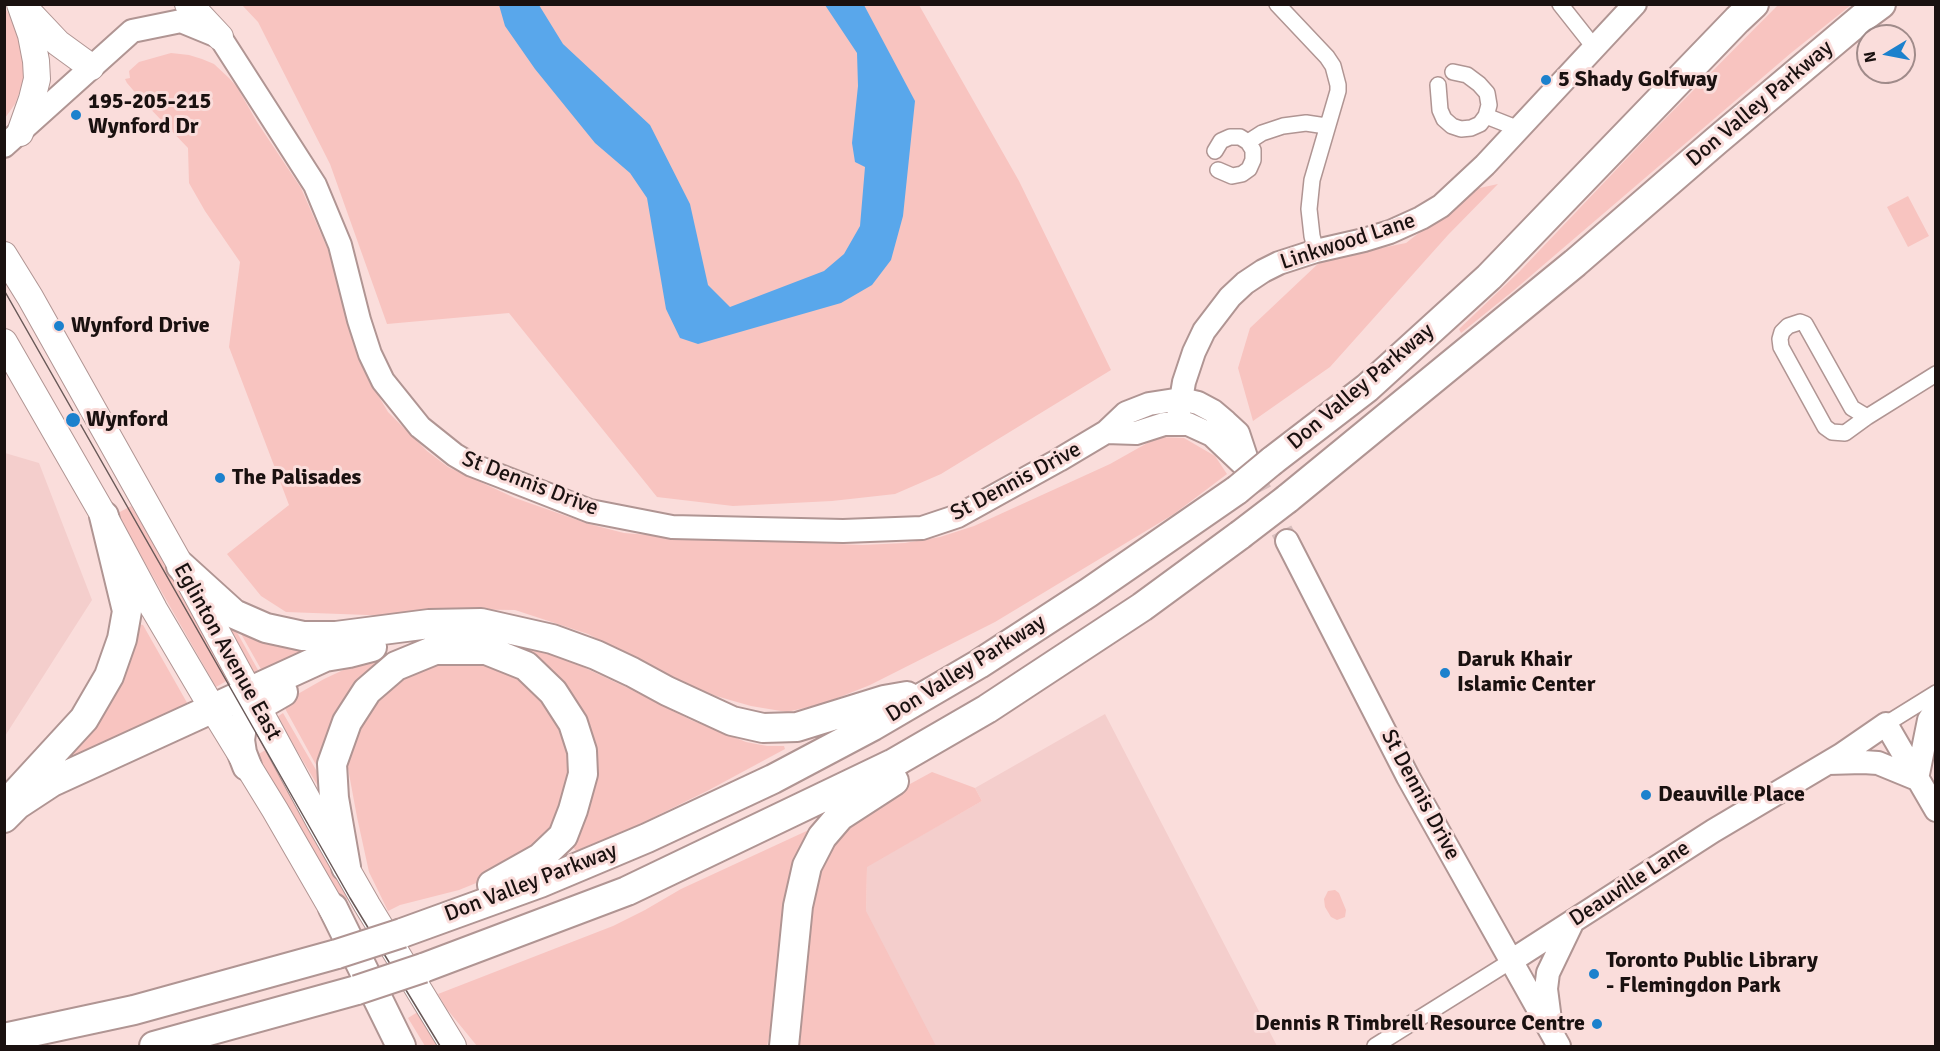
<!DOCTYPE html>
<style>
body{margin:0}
#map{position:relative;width:1940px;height:1051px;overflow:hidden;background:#fadddb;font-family:Signika,sans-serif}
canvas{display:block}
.frame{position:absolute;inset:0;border:6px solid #1a1110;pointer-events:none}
.north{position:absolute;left:1856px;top:24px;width:60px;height:60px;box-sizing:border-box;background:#fadddb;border:2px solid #a08b8a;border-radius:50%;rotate:260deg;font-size:16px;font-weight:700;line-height:24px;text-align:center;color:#1a1110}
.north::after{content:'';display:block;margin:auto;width:21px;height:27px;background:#1c81cd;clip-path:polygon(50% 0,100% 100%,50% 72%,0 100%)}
</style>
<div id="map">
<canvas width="1940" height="1051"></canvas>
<div class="frame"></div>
<div class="north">N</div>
</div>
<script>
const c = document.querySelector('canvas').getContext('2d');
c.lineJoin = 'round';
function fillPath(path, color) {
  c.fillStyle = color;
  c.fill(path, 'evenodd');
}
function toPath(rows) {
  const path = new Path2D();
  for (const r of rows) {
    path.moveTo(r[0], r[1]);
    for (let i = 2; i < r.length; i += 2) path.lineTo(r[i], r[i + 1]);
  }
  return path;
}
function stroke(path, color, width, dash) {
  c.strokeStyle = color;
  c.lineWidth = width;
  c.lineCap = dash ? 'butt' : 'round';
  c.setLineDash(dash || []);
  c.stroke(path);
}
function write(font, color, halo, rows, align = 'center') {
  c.font = font + ' Signika,sans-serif';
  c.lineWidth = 6;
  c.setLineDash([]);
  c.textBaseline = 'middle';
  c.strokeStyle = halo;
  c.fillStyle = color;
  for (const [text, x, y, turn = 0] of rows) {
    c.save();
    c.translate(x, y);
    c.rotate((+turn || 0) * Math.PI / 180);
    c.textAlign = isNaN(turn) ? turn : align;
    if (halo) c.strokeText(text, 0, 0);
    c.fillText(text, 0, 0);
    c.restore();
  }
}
const built = toPath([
 [5,453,39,463,92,600,5,736],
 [1105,714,1277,1046,831,1046,866,911,867,866,982,801,975,788]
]);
const green = toPath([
 [1779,4,1851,5,1791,53,1513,291,1461,333,1459,329,1519,272,1652,132],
 [242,5,919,5,1019,181,1111,370,941,474,895,494,832,501,733,506,657,497,509,313,387,324,330,164,258,22],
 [5,8,19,30,26,75,15,104,5,118],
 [171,53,189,55,202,59,214,64,229,78,237,87,257,122,301,188,329,252,358,355,372,385,388,412,427,451,448,467,515,498,589,524,624,533,700,539,863,545,905,543,940,537,974,526,1110,464,1158,437,1184,438,1215,456,1227,474,1174,514,995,622,870,685,825,703,787,712,751,706,716,696,662,674,588,634,515,610,439,609,395,616,286,612,261,596,227,554,289,505,229,347,240,262,205,211,189,183,188,148,139,97,127,83,125,79,130,78,129,71,139,62],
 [1498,184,1448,235,1330,367,1253,421,1238,368,1250,328,1322,260,1406,243,1475,189],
 [1908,196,1929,236,1908,247,1887,207],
 [131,506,135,512,140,509,154,540,151,540,230,679,216,687,136,547,136,549,116,523,121,519,118,513],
 [137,624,143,625,190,708,55,773],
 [236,625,312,647,266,678],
 [234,627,258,670,252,674,228,631],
 [512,642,566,659,630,689,691,720,724,733,746,742,767,746,784,746,785,749,709,790,636,826,576,851,571,844,582,827,592,797,594,782,590,735,487,645],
 [371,657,379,669,319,768,315,763,282,703,324,679],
 [486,663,509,672,535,689,558,719,572,763,557,825,496,875,459,890,400,905,388,911,369,872,357,817,347,763,354,742,373,707,393,685,414,672,439,664],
 [283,713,319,775,322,793,277,717],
 [267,749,352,897,341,903,257,755],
 [932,772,975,788,982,801,867,867,866,911,936,1046,798,1046,803,979,816,874,829,846,851,822,899,790],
 [813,828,790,876,782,912,772,1022,767,1046,477,1046,446,1008,438,994,613,926,645,910,681,889],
 [1335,890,1339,893,1346,910,1345,917,1337,920,1331,917,1325,907,1324,899,1328,891],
 [421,1010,444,1046,425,1046,408,1018]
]);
const water = toPath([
 [499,5,539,5,563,44,650,125,690,204,708,285,730,307,824,271,844,254,860,226,865,167,855,162,852,143,858,86,857,53,825,5,864,5,915,101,903,216,891,260,872,285,841,303,698,344,680,338,666,309,647,198,630,173,595,143,535,69,505,26]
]);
const secondaryTunnel = toPath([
 [1251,472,1287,541]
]);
const street = toPath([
 [1277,4,1327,57,1333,66,1338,85,1338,91,1312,180,1309,209,1312,236,1316,251],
 [1560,4,1594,47],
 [1438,85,1440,110,1444,119,1452,126,1461,129,1471,128,1480,124,1486,116,1489,105,1487,93,1479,84,1467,75,1453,72],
 [1486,116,1519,129],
 [1248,142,1262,133,1283,126,1306,123,1326,126],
 [1215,151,1221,141,1230,137,1240,137,1248,142,1253,150,1253,160,1249,169,1242,174,1232,176,1218,170],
 [1867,417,1852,408,1805,324,1800,322,1788,326,1782,332,1780,339,1781,347,1825,427,1832,432,1845,433,1867,417,1936,374],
 [1886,724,1936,693],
 [1375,1046,1511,961]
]);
const secondary = toPath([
 [4,146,132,31,181,21,220,37,315,185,340,245,359,320,370,354,383,381,420,427,455,455,472,465,503,477,590,511,672,527,843,531,922,528,958,516,1059,460,1106,432,1126,413,1149,404,1181,399,1198,403,1213,411,1226,422,1238,433,1251,472],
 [1177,424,1184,382,1194,352,1204,331,1230,297,1245,283,1263,271,1279,263,1316,251,1364,240,1390,232,1421,218,1441,206,1485,165,1635,4],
 [1106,432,1136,433,1164,424,1188,424,1212,435,1248,469],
 [1287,541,1408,777,1559,1046],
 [1828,763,1863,762,1878,763,1917,779],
 [1917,779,1929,720,1936,709],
 [1511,961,1713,831,1841,755,1886,724,1936,810],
 [1550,1020,1546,989,1548,973,1573,921]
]);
const primary = toPath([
 [20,4,31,35,36,61,37,79,32,99,20,133],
 [188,4,191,6,220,37],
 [24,7,58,43,91,67],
 [4,255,30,297,181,566,319,821,367,905,453,1046],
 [4,342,104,516,154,609,213,709,275,810,342,926]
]);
const highway = toPath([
 [1272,461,1367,388,1489,277,1737,20,1754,4],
 [1287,499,1575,263,1716,141,1862,18,1881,4],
 [181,566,234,614,266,628,303,636,336,636,429,624,481,623,552,639,596,655,632,672,667,691,732,721,763,728,797,727,884,700,907,696],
 [247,766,242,753,240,740,242,726,247,718,257,707,283,692],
 [16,793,84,719,109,676,122,639,127,611,104,516],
 [4,818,17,805,52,782,325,657,349,653,372,647],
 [346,867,334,798,332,764,347,722,367,691,396,666,435,650,486,650,526,666,553,692,573,723,582,751,583,774,573,810,563,836,540,858,492,885],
 [333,908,401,1046],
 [402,933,540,883,647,838,773,779,873,726,979,664,1088,593,1237,490],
 [423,968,627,891,892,764,987,709,1142,607,1240,535],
 [4,1038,134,1010,337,954],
 [154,1046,357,990],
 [784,1046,798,906,807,866,822,837,840,816,894,781]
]);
const tram = toPath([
 [4,290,350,898,440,1046]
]);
const highwayBridge = toPath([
 [1237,490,1272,461],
 [1240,535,1287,499],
 [337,954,402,933],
 [357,990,423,968]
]);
const markers = [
 [1546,80,6,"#1c81cd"],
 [76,115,6,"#1c81cd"],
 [59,326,6,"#1c81cd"],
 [73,420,8,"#1c81cd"],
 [220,478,6,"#1c81cd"],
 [1445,673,6,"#1c81cd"],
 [1646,795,6,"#1c81cd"],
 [1594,974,6,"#1c81cd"],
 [1597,1024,6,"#1c81cd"]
];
const poiNames = [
 ["5 Shady Golfway",1558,80],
 ["195-205-215",88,102],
 ["Wynford Dr",88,127],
 ["Wynford Drive",71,326],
 ["Wynford",86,420],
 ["The Palisades",232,478],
 ["Daruk Khair",1457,660],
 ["Islamic Center",1457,685],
 ["Deauville Place",1658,795],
 ["Toronto Public Library",1606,961],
 ["- Flemingdon Park",1606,986],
 ["Dennis R Timbrell Resource Centre",1585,1024,"right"]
];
const streetNames = [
 ["Don Valley Parkway",1760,104,-40],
 ["Linkwood Lane",1348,242,-18],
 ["Don Valley Parkway",1361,387,-40],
 ["St Dennis Drive",1016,482,-28],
 ["St Dennis Drive",530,484,21],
 ["Eglinton Avenue East",227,652,61],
 ["Don Valley Parkway",966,669,-32],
 ["St Dennis Drive",1420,795,62],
 ["Don Valley Parkway",531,883,-21],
 ["Deauville Lane",1630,884,-33]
];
fillPath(built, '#f4cecc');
fillPath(green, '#f8c4c0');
fillPath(water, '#59a7eb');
stroke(secondaryTunnel, '#d8bebd', 22, [22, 11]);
stroke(street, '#b09593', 18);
stroke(secondary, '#b09593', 26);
stroke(primary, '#b09593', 28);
stroke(highway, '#b09593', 32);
stroke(street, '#fff', 15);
stroke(secondary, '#fff', 22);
stroke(primary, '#fff', 26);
stroke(highway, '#fff', 28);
stroke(tram, '#695958', 1.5);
stroke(highwayBridge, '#b09593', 32, []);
stroke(highwayBridge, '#fff', 28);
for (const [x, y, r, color] of markers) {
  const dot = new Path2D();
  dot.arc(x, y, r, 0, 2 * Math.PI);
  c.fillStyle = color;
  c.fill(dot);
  stroke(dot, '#fadddb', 2);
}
write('bold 22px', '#1a1110', '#fadddb', poiNames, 'left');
write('22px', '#1a1110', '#fadddb', streetNames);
</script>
